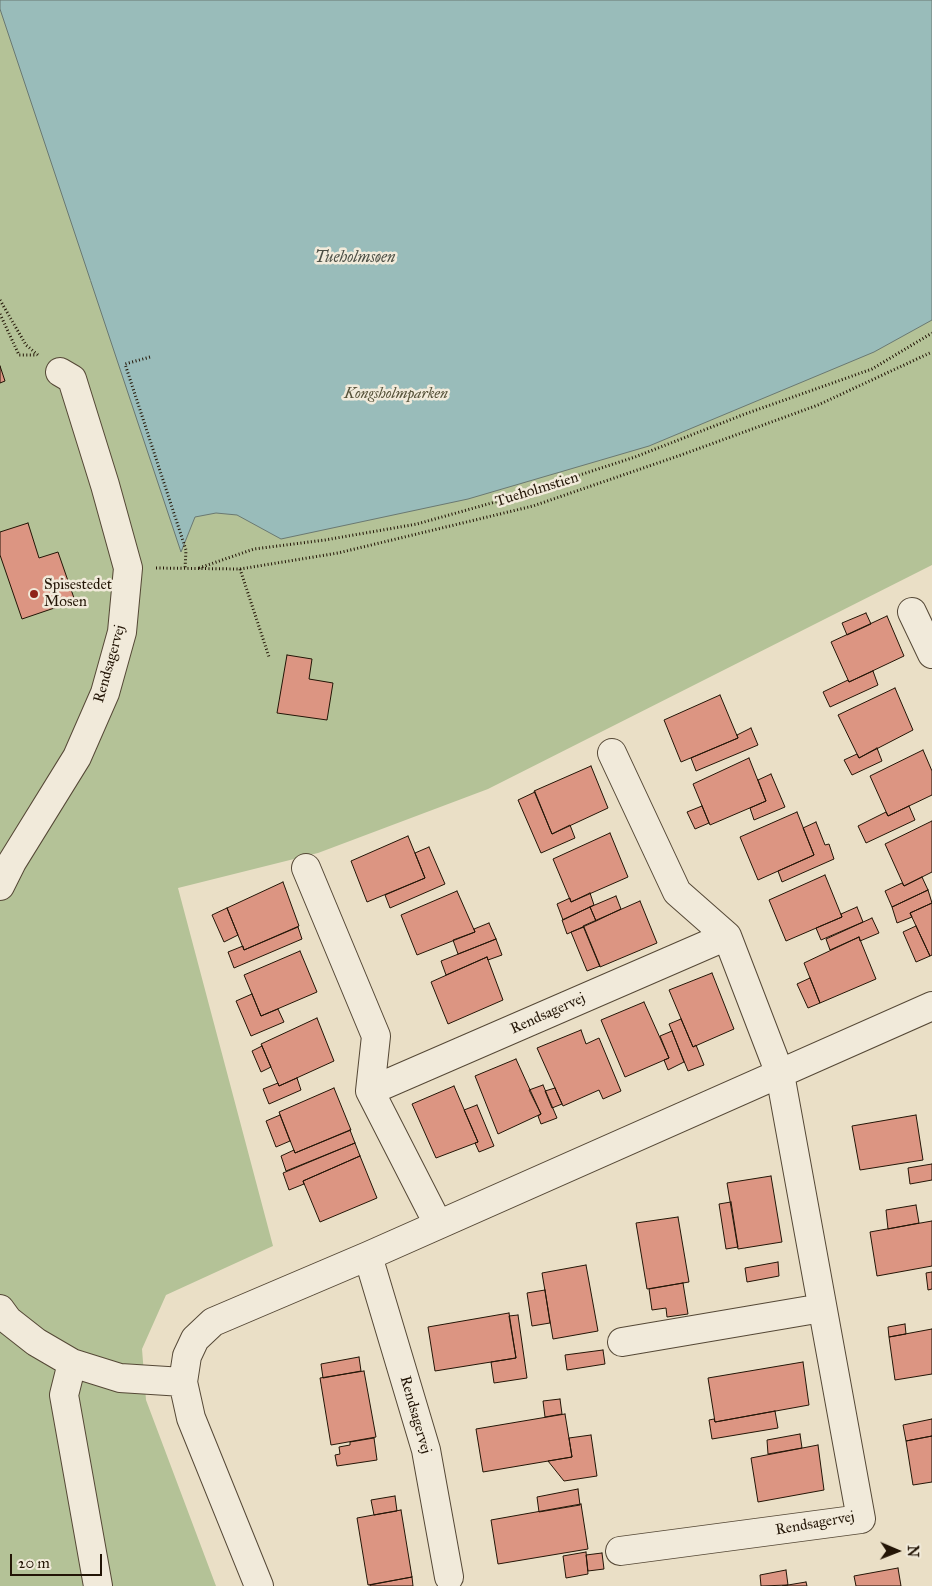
<!DOCTYPE html>
<meta charset="utf-8">
<style>
body{margin:0}
#map{position:relative;width:932px;height:1586px;overflow:hidden;background:#eadfc6;font-family:"IM FELL Great Primer",serif}
canvas{display:block}
.north{position:absolute;left:872px;top:1526px;width:50px;height:50px;-webkit-text-stroke:4px #f1eada;paint-order:stroke;rotate:91deg;font-size:14px;font-weight:700;line-height:20px;text-align:center;color:#231506}
.north::after{content:'';display:block;margin:auto;width:18px;height:22px;background:#231506;clip-path:polygon(50% 0,100% 100%,50% 72%,0 100%)}
.scale{position:absolute;left:10px;top:1554px;width:92px;height:22px;box-sizing:border-box;border:2px solid #231506;border-top:0;padding-left:6px;font-size:15px;line-height:18px;white-space:nowrap;color:#231506;-webkit-text-stroke:4px #f1eada;paint-order:stroke}
</style>
<div id="map">
<canvas width="932" height="1586"></canvas>
<div class="north">N</div>
<div class="scale">20 m</div>
</div>
<script>
const c = document.querySelector('canvas').getContext('2d');
c.lineJoin = 'round';
function fillPath(path, color) {
  c.fillStyle = color;
  c.fill(path, 'evenodd');
}
function toPath(rows) {
  const path = new Path2D();
  for (const r of rows) {
    path.moveTo(r[0], r[1]);
    for (let i = 2; i < r.length; i += 2) path.lineTo(r[i], r[i + 1]);
  }
  return path;
}
function stroke(path, color, width, dash) {
  c.strokeStyle = color;
  c.lineWidth = width;
  c.lineCap = dash ? 'butt' : 'round';
  c.setLineDash(dash || []);
  c.stroke(path);
}
function write(font, color, halo, rows, align = 'center') {
  c.font = font + ' "IM FELL Great Primer",serif';
  c.lineWidth = 5;
  c.setLineDash([]);
  c.textBaseline = 'middle';
  c.strokeStyle = halo;
  c.fillStyle = color;
  for (const [text, x, y, turn = 0] of rows) {
    c.save();
    c.translate(x, y);
    c.rotate((+turn || 0) * Math.PI / 180);
    c.textAlign = isNaN(turn) ? turn : align;
    if (halo) c.strokeText(text, 0, 0);
    c.fillText(text, 0, 0);
    c.restore();
  }
}
const green = toPath([
 [0,0,932,0,932,565,488,789,318,853,178,888,273,1246,166,1295,142,1349,146,1400,216,1586,0,1586]
]);
const water = toPath([
 [0,0,932,0,932,320,874,352,649,446,468,499,281,539,237,515,216,513,195,517,181,552,0,9,0,0]
]);
const building = toPath([
 [0,366,5,381,0,383,0,366],
 [28,523,39,558,58,552,75,601,22,619,0,555,0,532,28,523],
 [866,613,871,624,847,635,842,623,866,613],
 [887,616,904,656,849,682,831,642,887,616],
 [287,655,312,659,309,679,333,683,327,720,277,713,287,655],
 [873,671,878,685,830,707,823,692,848,680,849,682,873,671],
 [895,688,913,730,859,758,838,715,895,688],
 [720,695,738,738,681,762,664,720,720,695],
 [751,728,758,745,696,771,691,758,738,738,737,735,751,728],
 [877,748,882,761,852,775,844,760,857,754,859,758,877,748],
 [923,750,932,771,932,795,888,816,870,776,923,750],
 [749,758,766,801,710,825,693,784,749,758],
 [591,766,608,808,552,834,534,791,591,766],
 [771,774,785,807,754,820,750,808,766,801,758,780,771,774],
 [535,792,552,834,570,825,575,838,541,853,518,800,535,792],
 [702,806,709,823,695,829,687,812,702,806],
 [909,806,915,820,866,843,858,826,886,812,888,816,909,806],
 [797,812,814,855,758,880,740,837,797,812],
 [932,821,932,872,904,886,885,844,932,821],
 [816,822,825,845,829,844,834,859,782,882,778,871,814,855,803,828,816,822],
 [610,833,628,877,571,902,553,859,610,833],
 [408,836,425,878,367,902,351,861,408,836],
 [429,847,445,884,390,908,385,895,425,878,415,853,429,847],
 [825,875,842,917,786,941,769,900,825,875],
 [922,877,928,890,892,907,885,891,902,883,904,886,922,877],
 [283,882,299,926,244,950,227,908,283,882],
 [928,890,932,903,910,913,912,917,897,923,892,907,928,890],
 [457,891,475,932,417,955,401,915,457,891],
 [590,893,594,905,563,920,557,904,570,898,571,902,590,893],
 [616,896,621,909,596,921,590,907,616,896],
 [640,901,657,943,600,967,583,926,640,901],
 [932,903,932,955,930,956,910,913,932,903],
 [590,907,596,921,567,934,562,920,590,907],
 [857,907,863,922,821,940,816,928,842,917,841,914,857,907],
 [227,908,238,935,224,942,212,915,227,908],
 [872,918,879,933,860,941,859,937,830,950,826,939,872,918],
 [489,923,496,939,458,954,453,940,475,932,474,929,489,923],
 [916,926,930,956,916,962,903,932,916,926],
 [298,927,302,939,234,968,228,952,243,946,244,950,298,927],
 [584,927,600,966,587,971,571,932,584,927],
 [859,937,876,979,820,1003,804,963,859,937],
 [496,939,502,955,488,960,487,957,446,975,441,961,496,939],
 [300,951,317,992,261,1016,244,975,300,951],
 [487,957,503,1000,448,1024,431,982,487,957],
 [712,973,734,1029,693,1047,669,990,712,973],
 [810,978,820,1003,808,1008,797,984,810,978],
 [252,994,261,1016,278,1009,284,1022,251,1036,236,1001,252,994],
 [644,1002,669,1058,625,1077,601,1020,644,1002],
 [317,1018,334,1061,279,1086,261,1044,317,1018],
 [681,1019,693,1047,696,1045,704,1065,688,1071,669,1024,681,1019],
 [581,1030,586,1044,599,1038,621,1091,603,1099,599,1090,563,1106,537,1048,581,1030],
 [672,1031,684,1062,668,1070,664,1060,669,1058,660,1036,672,1031],
 [262,1046,271,1067,261,1072,252,1051,262,1046],
 [516,1059,541,1114,498,1134,475,1076,516,1059],
 [297,1078,301,1090,269,1104,263,1089,278,1083,279,1086,297,1078],
 [543,1085,557,1118,541,1124,538,1116,541,1114,529,1090,543,1085],
 [454,1086,478,1142,436,1158,412,1104,454,1086],
 [334,1088,351,1130,295,1153,279,1112,334,1088],
 [555,1088,562,1104,552,1108,545,1091,555,1088],
 [477,1105,494,1146,479,1152,475,1143,478,1142,464,1110,477,1105],
 [280,1115,290,1141,276,1147,266,1121,280,1115],
 [916,1115,923,1160,860,1170,852,1126,916,1115],
 [350,1130,355,1143,286,1171,281,1156,294,1150,295,1153,350,1130],
 [355,1143,360,1156,303,1181,304,1184,289,1190,283,1173,355,1143],
 [360,1156,377,1198,320,1222,303,1181,360,1156],
 [932,1164,932,1180,910,1184,908,1168,932,1164],
 [771,1176,782,1242,738,1249,727,1183,771,1176],
 [731,1202,738,1247,726,1249,719,1204,731,1202],
 [916,1205,919,1223,888,1229,886,1210,916,1205],
 [678,1217,689,1282,647,1289,636,1223,678,1217],
 [932,1221,932,1266,877,1276,870,1232,932,1221],
 [778,1262,779,1276,747,1282,745,1268,778,1262],
 [586,1265,598,1331,553,1339,542,1273,586,1265],
 [932,1272,932,1289,928,1290,926,1273,932,1272],
 [683,1283,688,1314,667,1317,666,1308,652,1310,649,1289,683,1283],
 [545,1290,550,1323,532,1326,527,1293,545,1290],
 [509,1313,516,1358,435,1371,428,1327,509,1313],
 [518,1315,527,1378,494,1383,491,1362,516,1358,509,1316,518,1315],
 [905,1324,906,1334,889,1337,888,1327,905,1324],
 [932,1329,932,1374,895,1380,889,1337,932,1329],
 [603,1350,605,1364,567,1370,565,1355,603,1350],
 [359,1357,361,1371,323,1378,321,1364,359,1357],
 [803,1362,809,1405,715,1422,708,1378,803,1362],
 [364,1371,376,1437,331,1445,320,1378,364,1371],
 [560,1399,562,1414,545,1417,543,1401,560,1399],
 [775,1411,778,1428,712,1439,709,1420,714,1419,715,1422,775,1411],
 [565,1414,572,1457,483,1472,476,1429,565,1414],
 [932,1419,932,1436,906,1441,903,1425,932,1419],
 [800,1434,802,1448,768,1454,767,1440,800,1434],
 [591,1435,597,1476,564,1481,548,1461,572,1457,569,1438,591,1435],
 [932,1436,932,1482,913,1485,906,1441,932,1436],
 [374,1438,377,1460,337,1466,335,1455,340,1454,339,1447,350,1445,350,1442,374,1438],
 [818,1445,824,1490,758,1502,751,1458,818,1445],
 [578,1489,580,1505,539,1512,537,1497,578,1489],
 [395,1496,397,1511,374,1515,371,1500,395,1496],
 [581,1504,588,1549,498,1564,491,1520,581,1504],
 [401,1510,412,1577,368,1585,357,1518,401,1510],
 [586,1552,588,1574,566,1578,563,1556,586,1552],
 [602,1553,604,1569,588,1571,586,1555,602,1553],
 [898,1568,901,1586,856,1586,854,1576,898,1568],
 [786,1570,788,1585,761,1586,760,1575,786,1570],
 [412,1577,413,1586,370,1586,370,1585,412,1577],
 [806,1582,807,1586,782,1586,806,1582]
]);
const path = toPath([
 [0,300,26,345,38,355],
 [0,314,19,355,37,355],
 [150,357,125,364,186,550,185,569],
 [156,568,240,569,338,553,533,506,681,455,818,405,932,352],
 [199,568,254,549,325,540,417,524,506,499,635,457,745,414,872,369,932,333],
 [240,569,269,657]
]);
const minor = toPath([
 [912,612,932,654],
 [612,753,677,892,727,936,780,1074,861,1519,620,1551],
 [306,868,376,1036,370,1091,438,1224],
 [0,886,12,862,77,757,105,693,122,632,128,568,105,485,72,379,60,372],
 [370,1091,727,936],
 [368,1256,426,1450,449,1577],
 [0,1309,8,1320,36,1342,72,1363,120,1378,183,1382],
 [622,1342,822,1308],
 [72,1363,64,1395,98,1586],
 [259,1586,191,1418,183,1382,187,1356,195,1339,213,1322,368,1256,932,1006]
]);
const markers = [
 [34,594,5,"#8f2418"]
];
const parkNames = [
 ["Kongsholmparken",396,394]
];
const streetNames = [
 ["Tueholmstien",537,490,-17],
 ["Rendsagervej",110,664,-74],
 ["Rendsagervej",548,1014,-24],
 ["Rendsagervej",415,1415,74],
 ["Rendsagervej",815,1524,-10]
];
const poiNames = [
 ["Spisestedet",44,585],
 ["Mosen",44,602]
];
const waterNames = [
 ["Tueholmsøen",355,258]
];
fillPath(green, '#b4c297');
fillPath(water, '#99bcba');
stroke(water, '#6a7972', 1);
fillPath(building, '#dc9582');
stroke(building, '#231506', 1);
stroke(minor, '#554836', 30);
stroke(path, '#231506', 3, [1, 2.5]);
stroke(minor, '#f1eada', 28);
for (const [x, y, r, color] of markers) {
  const dot = new Path2D();
  dot.arc(x, y, r, 0, 2 * Math.PI);
  c.fillStyle = color;
  c.fill(dot);
  stroke(dot, '#f1eada', 2);
}
write('italic 15px', '#565239', '#f1eada', parkNames);
write('15px', '#231506', '#f1eada', streetNames);
write('15px', '#231506', '#f1eada', poiNames, 'left');
write('italic 16px', '#4c4f45', '#f1eada', waterNames);
</script>
